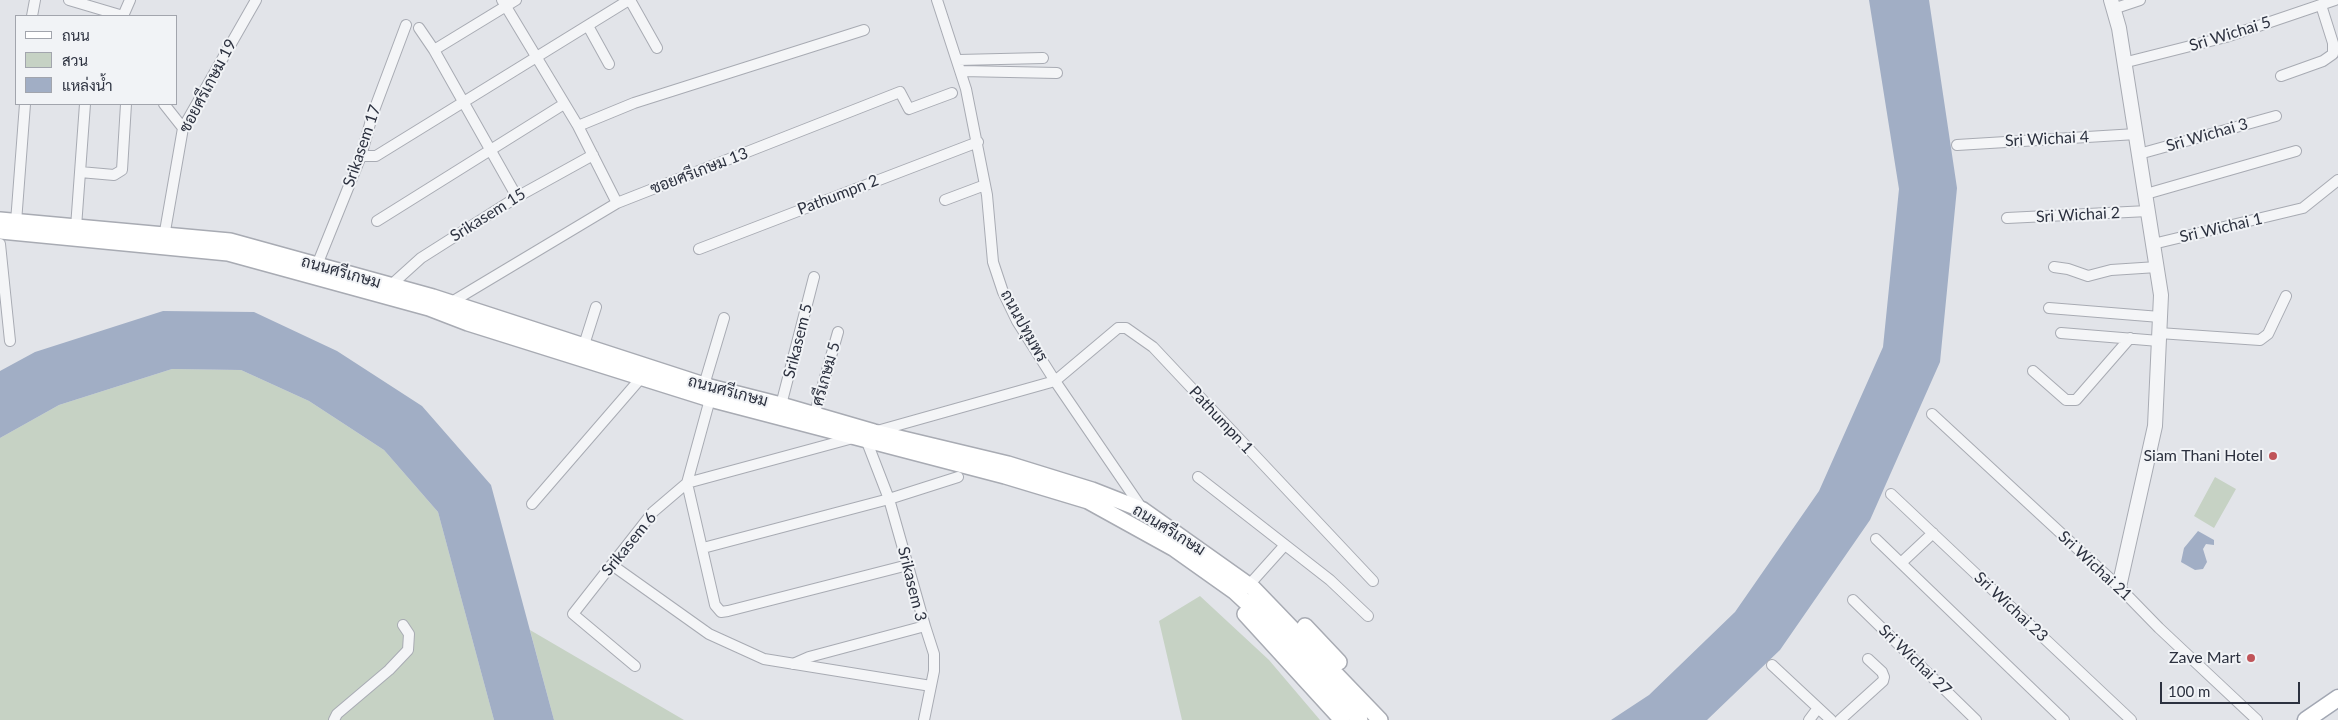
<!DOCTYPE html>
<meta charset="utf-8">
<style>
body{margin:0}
#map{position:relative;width:2338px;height:720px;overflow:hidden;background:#e2e4e9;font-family:Lato,Sarabun,sans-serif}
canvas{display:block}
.legend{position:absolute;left:15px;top:15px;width:162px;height:90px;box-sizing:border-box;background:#f1f3f6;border:1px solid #a2a5ad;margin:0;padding:6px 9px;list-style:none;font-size:15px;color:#2c313f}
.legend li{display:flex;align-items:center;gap:10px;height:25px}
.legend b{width:25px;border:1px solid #a2a5ad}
.scale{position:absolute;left:2160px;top:682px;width:140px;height:22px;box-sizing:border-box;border:2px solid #2c313f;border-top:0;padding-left:6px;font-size:15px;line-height:18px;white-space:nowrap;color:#2c313f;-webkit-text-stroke:4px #f1f3f6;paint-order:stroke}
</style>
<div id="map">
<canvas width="2338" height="720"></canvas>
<ul class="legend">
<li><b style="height:6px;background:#fff"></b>ถนน</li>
<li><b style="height:14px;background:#c6d2c4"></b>สวน</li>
<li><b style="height:14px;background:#a1aec5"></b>แหล่งน้ำ</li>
</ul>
<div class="scale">100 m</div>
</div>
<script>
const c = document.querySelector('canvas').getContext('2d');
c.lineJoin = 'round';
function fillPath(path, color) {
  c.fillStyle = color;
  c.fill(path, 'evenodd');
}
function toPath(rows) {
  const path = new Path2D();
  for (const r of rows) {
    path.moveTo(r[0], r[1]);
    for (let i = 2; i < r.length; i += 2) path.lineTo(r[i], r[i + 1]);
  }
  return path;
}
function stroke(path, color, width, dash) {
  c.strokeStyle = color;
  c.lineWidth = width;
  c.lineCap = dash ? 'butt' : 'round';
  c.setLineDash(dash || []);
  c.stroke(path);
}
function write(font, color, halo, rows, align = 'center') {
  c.font = font + ' Lato,Sarabun,sans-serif';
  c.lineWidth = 4;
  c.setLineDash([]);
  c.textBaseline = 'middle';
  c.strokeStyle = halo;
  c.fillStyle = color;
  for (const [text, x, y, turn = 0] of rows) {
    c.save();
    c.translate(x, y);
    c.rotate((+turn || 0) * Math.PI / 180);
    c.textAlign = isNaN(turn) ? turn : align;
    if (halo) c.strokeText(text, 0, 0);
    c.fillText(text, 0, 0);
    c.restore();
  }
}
const green = toPath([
 [172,369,241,370,309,401,384,450,438,512,494,720,0,720,0,438,59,405],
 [2215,477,2236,489,2214,528,2194,516],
 [1200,596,1269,660,1320,720,1182,720,1159,621],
 [530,630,684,720,554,720]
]);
const water = toPath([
 [1869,0,1929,0,1957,188,1940,362,1870,520,1780,650,1707,720,1611,720,1649,695,1735,612,1819,491,1883,347,1899,189],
 [163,311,254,312,337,351,422,406,491,485,554,720,494,720,438,512,384,450,309,401,241,370,172,369,59,405,0,438,0,371,35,352],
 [2198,531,2214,540,2214,545,2206,544,2203,549,2207,562,2203,569,2195,570,2181,562,2184,548]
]);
const minor = toPath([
 [69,0,123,16],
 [502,0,578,126,617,203],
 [630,0,657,48],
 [937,0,966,89,987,195,993,262,1003,292,1017,321,1055,381,1143,510],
 [2113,9,2140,0],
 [32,16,35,0],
 [123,16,130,0],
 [588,26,609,64],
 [419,28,434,50,517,197],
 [434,50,516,0],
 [958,60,1043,58],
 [2123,63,2226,37,2335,0],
 [962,71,1057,73],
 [2281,76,2323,61,2333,54,2333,43,2321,5],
 [164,104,183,128],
 [578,126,634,103,864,30],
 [1957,145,2136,134],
 [2139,154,2276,116],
 [361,156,376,156,629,0],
 [80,172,114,175,122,170,126,104],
 [2146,194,2296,151],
 [945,200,985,185],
 [2007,218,2148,211],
 [377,221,564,104],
 [16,222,25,104],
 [76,227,85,104],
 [164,237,183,128,256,0],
 [0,244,10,341],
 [2153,244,2303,208,2338,180],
 [699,249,978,142],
 [317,265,361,156,373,113,406,25],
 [2054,267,2068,269,2088,276,2111,270,2157,267],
 [390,286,421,258,517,197,593,155],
 [450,303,617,203,900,92,909,109,952,93],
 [2049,308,2160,317],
 [2061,333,2159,341],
 [2159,333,2260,340,2268,334,2286,296],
 [583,348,596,307],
 [2033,371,2066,400,2076,400,2130,338],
 [704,385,724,318],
 [781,405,814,277],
 [1932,414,2119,587,2159,628,2257,720],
 [814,416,838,332],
 [877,431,1055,381,1118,328,1126,328,1153,347,1373,581],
 [853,438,687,483,715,605,721,612,728,611,908,565],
 [1198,477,1330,580,1368,616],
 [1891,494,2131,720],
 [532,504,641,378],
 [1876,539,2064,720],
 [703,548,889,499,958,477],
 [1901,563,1933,533],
 [612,565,709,634,764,659,931,686],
 [1249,585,1284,546],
 [1853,600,1976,720],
 [793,664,809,657,925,626,889,499,867,442],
 [1772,665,1831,720],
 [635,666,573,614,653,512,687,483,710,399],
 [334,720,337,714,389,670,408,650,409,634,403,625],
 [924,720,934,671,934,654,925,626],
 [1809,720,1818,708],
 [1840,720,1883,681,1884,677,1882,672,1868,659]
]);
const tertiary = toPath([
 [2111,0,2119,28,2161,295,2155,426,2119,587]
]);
const secondary = toPath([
 [0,220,230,241,433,297,710,387,781,405,874,432,1008,464,1092,490,1143,510,1253,588,1380,720],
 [0,231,228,253,429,308,468,323,710,399,1005,476,1088,501,1173,548,1235,592,1278,632,1360,720],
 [1245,614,1342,720],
 [1305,626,1339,662]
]);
const primary = toPath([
 [2306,720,2338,698]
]);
const markers = [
 [2273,456,5,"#c05459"],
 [2251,658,5,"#c05459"]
];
const streetNames = [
 ["Sri Wichai 5",2230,34,-17],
 ["ซอยศรีเกษม 19",208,86,-62],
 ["Sri Wichai 3",2207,135,-16],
 ["Sri Wichai 4",2047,139,-3],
 ["Srikasem 17",362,146,-71],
 ["ซอยศรีเกษม 13",699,171,-21],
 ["Pathumpn 2",838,195,-21],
 ["Srikasem 15",488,215,-32],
 ["Sri Wichai 2",2078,215,-3],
 ["Sri Wichai 1",2221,228,-13],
 ["ถนนศรีเกษม",341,272,16],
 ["ถนนปทุมพร",1024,326,61],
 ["Srikasem 5",798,341,-76],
 ["ศรีเกษม 5",826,374,-74],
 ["ถนนศรีเกษม",728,391,15],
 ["Pathumpn 1",1221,420,47],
 ["ถนนศรีเกษม",1169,530,32],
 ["Srikasem 6",629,544,-51],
 ["Sri Wichai 21",2095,566,43],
 ["Srikasem 3",912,584,76],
 ["Sri Wichai 23",2011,607,43],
 ["Sri Wichai 27",1915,660,44]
];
const poiNames = [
 ["Siam Thani Hotel",2263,456],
 ["Zave Mart",2241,658]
];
fillPath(green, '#c6d2c4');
fillPath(water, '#a1aec5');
stroke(minor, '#a8abb3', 12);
stroke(tertiary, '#a8abb3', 16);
stroke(secondary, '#a8abb3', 18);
stroke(primary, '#a2a7b3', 19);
stroke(minor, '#f4f5f7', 10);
stroke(tertiary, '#f4f5f7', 14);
stroke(secondary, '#fff', 15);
stroke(primary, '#fff', 16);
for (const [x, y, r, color] of markers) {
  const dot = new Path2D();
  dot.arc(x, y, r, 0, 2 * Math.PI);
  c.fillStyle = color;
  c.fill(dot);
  stroke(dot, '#f1f3f6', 2);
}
write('16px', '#2c313f', '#f1f3f6', streetNames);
write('16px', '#2c313f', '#f1f3f6', poiNames, 'right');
</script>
